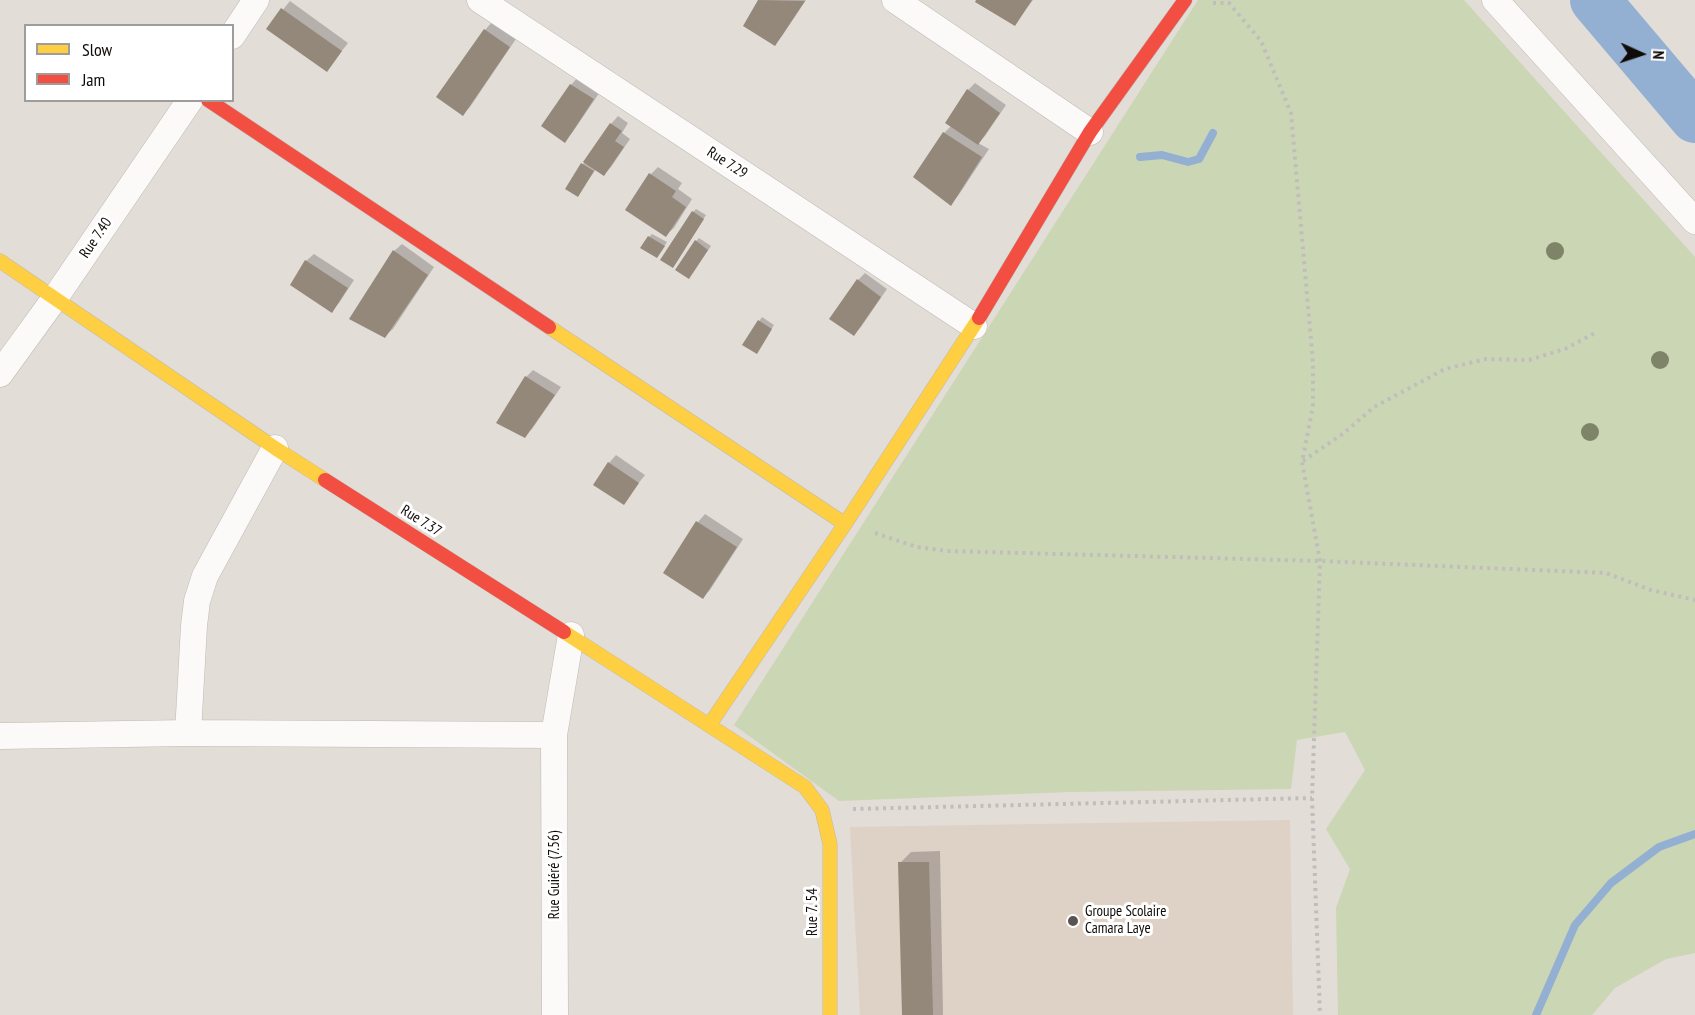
<!DOCTYPE html>
<meta charset="utf-8">
<style>
body{margin:0}
#map{position:relative;width:1695px;height:1015px;overflow:hidden;background:#e3ddd7;font-family:"PT Sans Narrow",sans-serif}
canvas{display:block}
.legend{position:absolute;left:24px;top:24px;width:210px;height:78px;box-sizing:border-box;background:#fff;border:2px solid #9f9d9c;margin:0;padding:8px 10px;list-style:none;font-size:18px;color:#0f0b08}
.legend li{display:flex;align-items:center;gap:12px;height:30px}
.legend b{width:30px;border:2px solid #9f9d9c}
.north{position:absolute;left:1611px;top:24px;width:60px;height:60px;-webkit-text-stroke:4px #fff;paint-order:stroke;rotate:93deg;font-size:16px;font-weight:700;line-height:24px;text-align:center;color:#0f0b08}
.north::after{content:'';display:block;margin:auto;width:21px;height:27px;background:#0f0b08;clip-path:polygon(50% 0,100% 100%,50% 72%,0 100%)}
</style>
<div id="map">
<canvas width="1695" height="1015"></canvas>
<ul class="legend">
<li><b style="height:8px;background:#ffcf43"></b>Slow</li>
<li><b style="height:8px;background:#f24e42"></b>Jam</li>
</ul>
<div class="north">N</div>
</div>
<script>
const c = document.querySelector('canvas').getContext('2d');
c.lineJoin = 'round';
function fillPath(path, color) {
  c.fillStyle = color;
  c.fill(path, 'evenodd');
}
function toPath(rows) {
  const path = new Path2D();
  for (const r of rows) {
    path.moveTo(r[0], r[1]);
    for (let i = 2; i < r.length; i += 2) path.lineTo(r[i], r[i + 1]);
  }
  return path;
}
function stroke(path, color, width, dash) {
  c.strokeStyle = color;
  c.lineWidth = width;
  c.lineCap = dash ? 'butt' : 'round';
  c.setLineDash(dash || []);
  c.stroke(path);
}
function write(font, color, halo, rows, align = 'center') {
  c.font = font + ' "PT Sans Narrow",sans-serif';
  c.lineWidth = 6;
  c.setLineDash([]);
  c.textBaseline = 'middle';
  c.strokeStyle = halo;
  c.fillStyle = color;
  for (const [text, x, y, turn = 0] of rows) {
    c.save();
    c.translate(x, y);
    c.rotate((+turn || 0) * Math.PI / 180);
    c.textAlign = isNaN(turn) ? turn : align;
    if (halo) c.strokeText(text, 0, 0);
    c.fillText(text, 0, 0);
    c.restore();
  }
}
const built = toPath([
 [1290,820,1293,1015,860,1015,850,827]
]);
const green = toPath([
 [1198,0,1464,0,1695,257,1695,953,1666,959,1615,988,1592,1015,1338,1015,1336,908,1350,869,1326,829,1365,770,1345,732,1297,740,1291,789,1070,792,839,801,734,725]
]);
const shadow = toPath([
 [760,0,806,0,782,36,775,44,745,26],
 [978,0,1033,0,1015,24],
 [290,1,348,43,327,70,268,28],
 [492,22,516,39,470,107,463,114,485,30],
 [578,77,600,92,572,133,565,141,543,126,571,85],
 [975,83,1006,105,985,136,978,143,989,149,958,196,951,204,944,133,951,126,968,90],
 [618,116,628,123,622,133,630,139,611,167,604,174,596,169,578,195,583,164,611,124],
 [658,167,682,183,678,189,692,199,674,228,666,235,651,174],
 [696,209,706,215,676,263,693,212],
 [652,234,667,242,660,253,649,237],
 [699,238,711,246,692,274,696,241],
 [402,244,434,267,393,329,385,336,351,318,394,251],
 [314,254,354,280,339,303,332,311,306,261],
 [865,273,887,289,861,327,854,334,858,280],
 [762,317,774,325,760,348,744,344],
 [533,370,561,387,532,429,524,436,526,377],
 [616,455,645,475,623,503,609,463],
 [705,514,743,539,710,590,703,597,665,572,698,522],
 [940,851,943,1015,903,1015,900,863,911,852]
]);
const stream = toPath([
 [1140,157,1162,155,1188,162,1199,159,1213,133],
 [1536,1015,1575,925,1611,883,1659,847,1695,834]
]);
const river = toPath([
 [1595,0,1695,118]
]);
const building = toPath([
 [758,0,805,1,775,46,743,26],
 [976,0,1032,0,1015,26,975,2],
 [281,8,342,51,327,72,266,29],
 [484,29,510,47,463,116,436,97],
 [570,84,594,99,565,143,541,126],
 [967,89,1000,113,978,145,945,123],
 [610,123,622,131,615,141,624,147,604,176,583,162],
 [943,132,982,157,951,206,913,177],
 [581,163,594,171,578,197,565,189],
 [649,173,676,191,672,197,686,207,666,237,625,210],
 [692,211,704,219,673,268,660,260],
 [648,236,665,246,657,258,640,248],
 [695,240,708,250,689,279,675,270],
 [393,250,428,275,385,338,349,319],
 [305,260,348,288,332,313,290,285],
 [857,279,881,297,854,336,829,319],
 [758,320,772,329,757,354,742,345],
 [525,376,555,395,525,438,496,423],
 [608,462,639,483,624,505,593,485],
 [696,521,737,547,703,599,663,573],
 [898,862,929,862,933,1015,902,1015]
]);
const path = toPath([
 [1213,3,1229,3,1261,41,1291,113,1313,363,1313,406,1302,462,1320,561,1312,798,1320,1015],
 [1303,461,1344,433,1374,407,1445,369,1486,359,1529,360,1565,349,1595,333],
 [875,533,917,547,947,551,1320,561,1606,573,1651,590,1695,600],
 [853,809,1312,798]
]);
const street = toPath([
 [480,0,974,326],
 [895,0,1090,132],
 [1495,0,1695,221],
 [232,36,256,0],
 [0,374,55,298,190,100],
 [188,733,194,626,197,601,205,576,275,448],
 [0,736,188,733,554,735],
 [555,1015,554,735,571,635]
]);
const slow = toPath([
 [0,261,275,448,325,480],
 [549,327,845,524],
 [564,632,805,787,822,810,830,844,830,1015],
 [710,724,845,524,979,318]
]);
const jam = toPath([
 [208,100,549,327],
 [979,318,1090,132,1185,0],
 [325,480,564,632]
]);
const trees = [
 [1555,251],
 [1660,360],
 [1590,432]
];
const markers = [
 [1073,921,6,"#595450"]
];
const streetNames = [
 ["Rue 7.29",727,163,33],
 ["Rue 7.40",96,238,-56],
 ["Rue 7.37",421,521,32],
 ["Rue Guiéré (7.56)",555,875,-90],
 ["Rue 7. 54",813,912,-90]
];
const poiNames = [
 ["Groupe Scolaire",1085,912],
 ["Camara Laye",1085,929]
];
fillPath(built, '#ded1c6');
fillPath(green, '#cbd6b4');
fillPath(shadow, '#0003');
stroke(stream, '#93b0d2', 8);
stroke(river, '#93b0d2', 50);
fillPath(building, '#94887b');
stroke(street, '#bdb9b4', 27);
stroke(slow, '#bdb9b4', 15);
stroke(jam, '#bdb9b4', 15);
stroke(path, '#c0bebc', 4, [3, 4.5]);
stroke(street, '#fbfaf9', 26);
stroke(slow, '#ffcf43', 14);
stroke(jam, '#f24e42', 14);
c.fillStyle = '#7e8468';
for (const [x, y] of trees) {
  c.beginPath();
  c.arc(x, y, 9, 0, 2 * Math.PI);
  c.fill();
}
for (const [x, y, r, color] of markers) {
  const dot = new Path2D();
  dot.arc(x, y, r, 0, 2 * Math.PI);
  c.fillStyle = color;
  c.fill(dot);
  stroke(dot, '#fff', 2);
}
write('15px', '#0f0b08', '#fff', streetNames);
write('15px', '#0f0b08', '#fff', poiNames, 'left');
</script>
